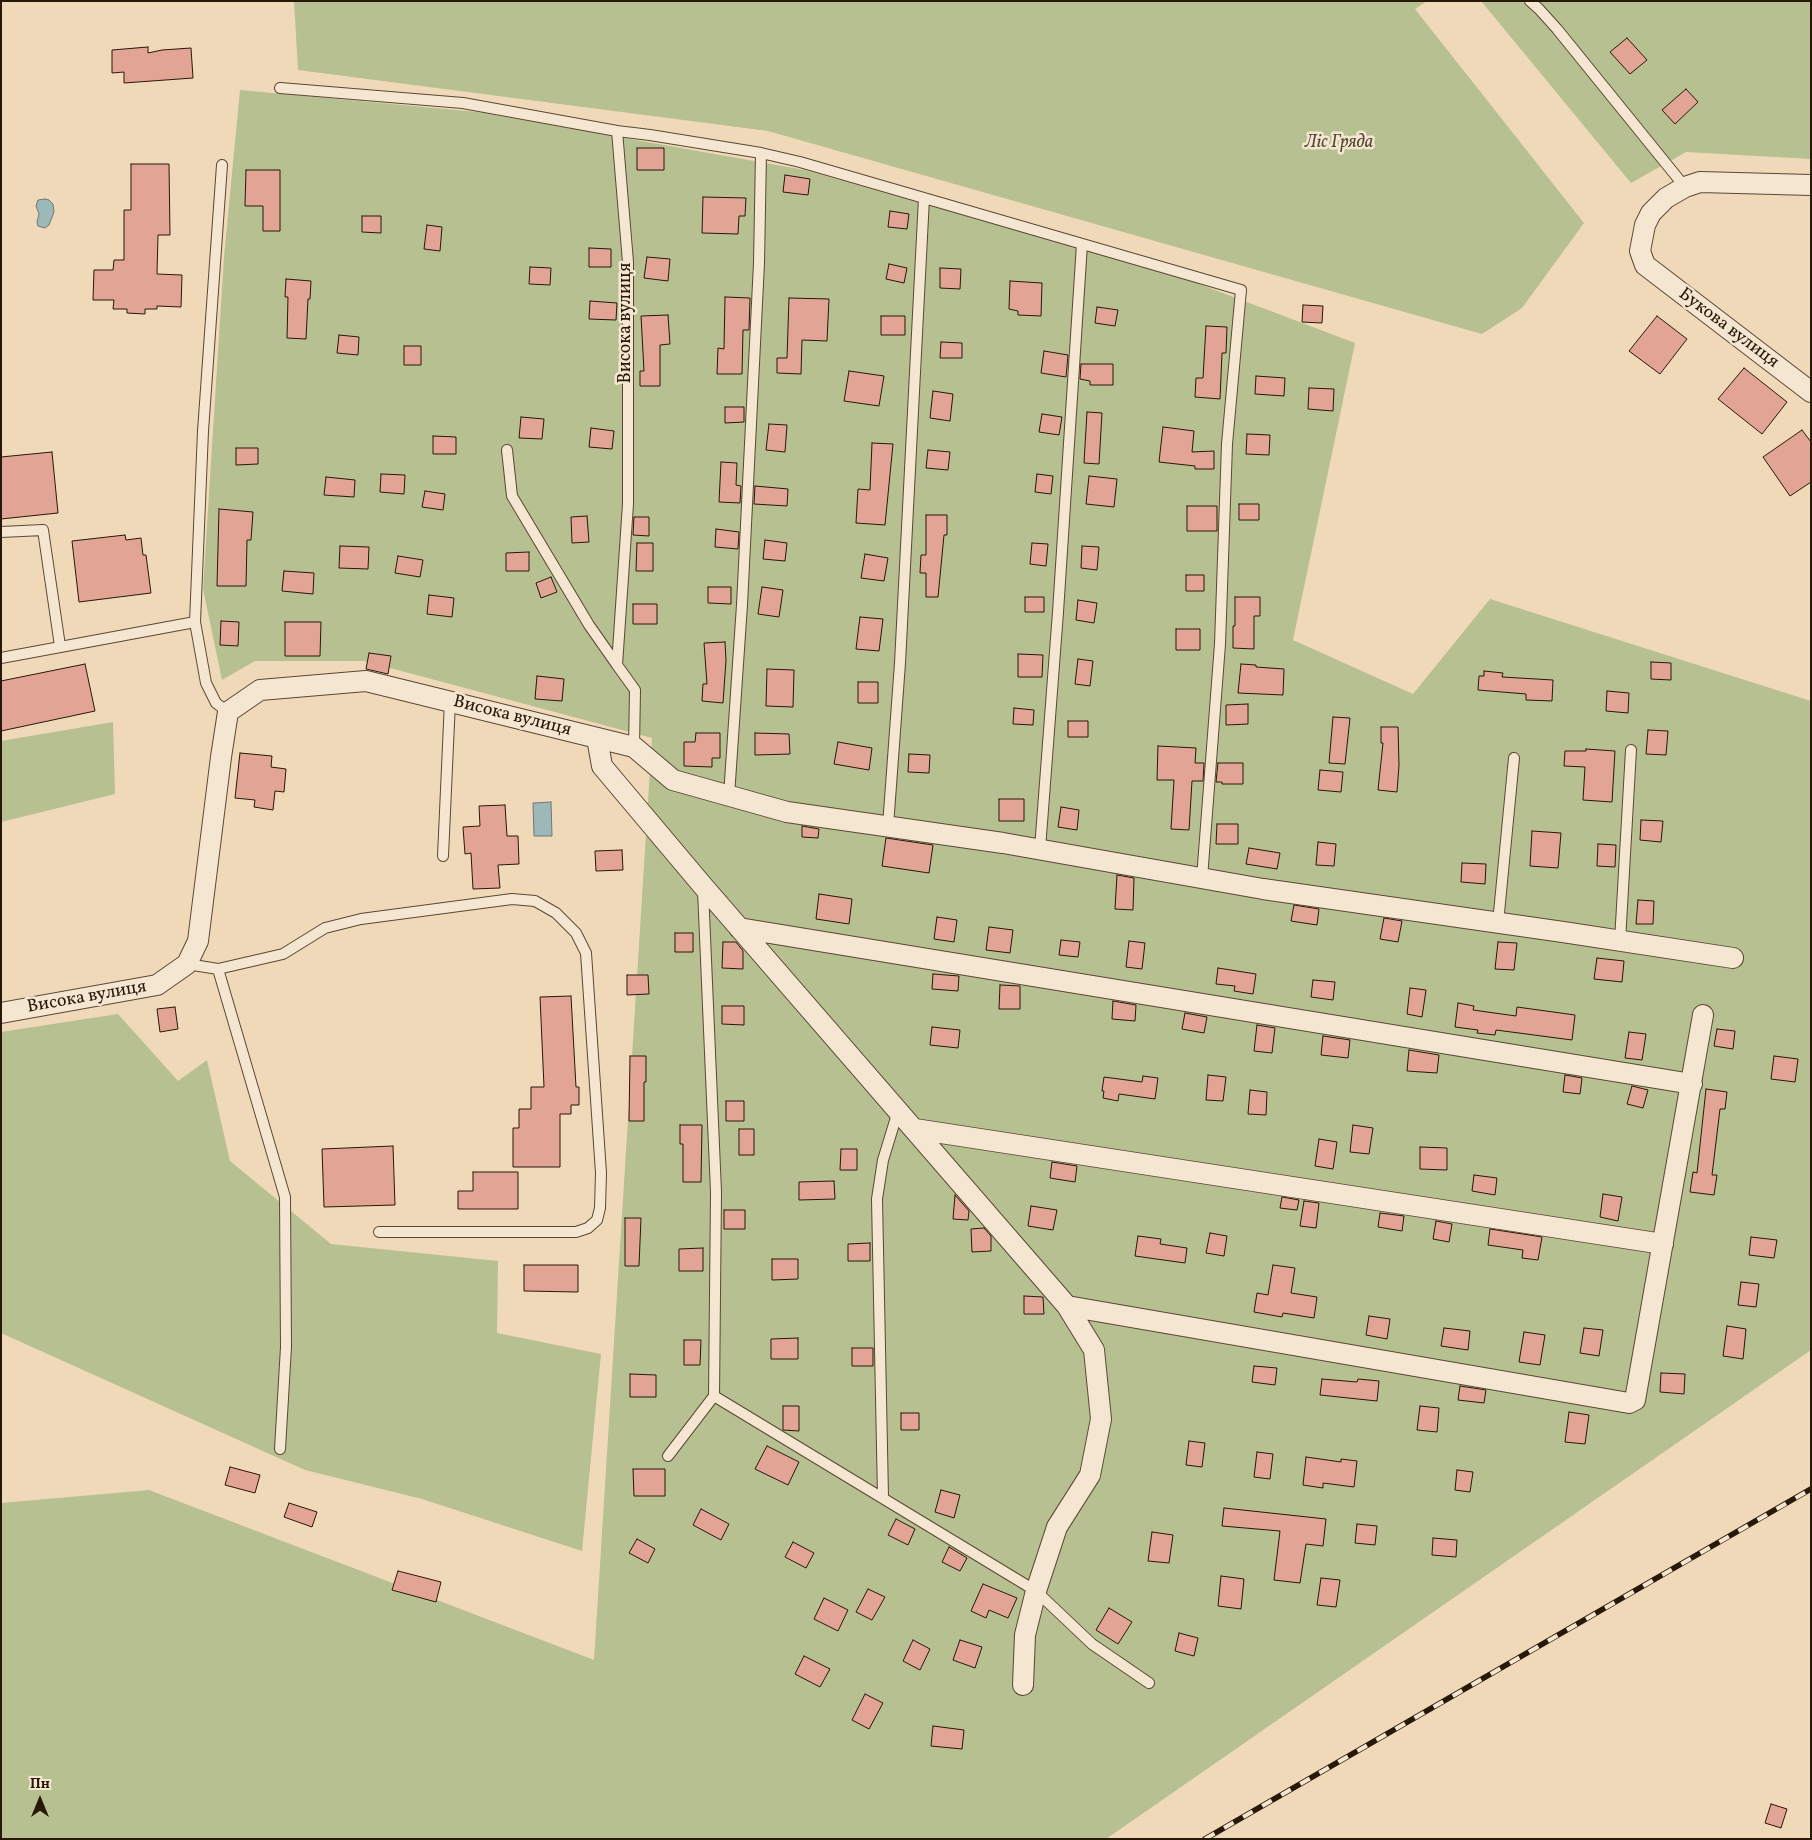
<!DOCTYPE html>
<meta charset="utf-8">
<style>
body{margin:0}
#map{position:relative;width:1812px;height:1840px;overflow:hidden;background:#f0d9b8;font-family:Vollkorn,serif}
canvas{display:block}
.frame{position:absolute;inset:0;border:2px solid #281808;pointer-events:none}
.north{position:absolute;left:15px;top:1775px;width:50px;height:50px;-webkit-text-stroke:4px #f5e6d1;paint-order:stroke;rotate:0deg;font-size:14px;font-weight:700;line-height:20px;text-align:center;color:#281808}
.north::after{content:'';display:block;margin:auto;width:18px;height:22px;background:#281808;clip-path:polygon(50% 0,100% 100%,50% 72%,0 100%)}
</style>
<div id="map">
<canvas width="1812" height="1840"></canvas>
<div class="frame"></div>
<div class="north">Пн</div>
</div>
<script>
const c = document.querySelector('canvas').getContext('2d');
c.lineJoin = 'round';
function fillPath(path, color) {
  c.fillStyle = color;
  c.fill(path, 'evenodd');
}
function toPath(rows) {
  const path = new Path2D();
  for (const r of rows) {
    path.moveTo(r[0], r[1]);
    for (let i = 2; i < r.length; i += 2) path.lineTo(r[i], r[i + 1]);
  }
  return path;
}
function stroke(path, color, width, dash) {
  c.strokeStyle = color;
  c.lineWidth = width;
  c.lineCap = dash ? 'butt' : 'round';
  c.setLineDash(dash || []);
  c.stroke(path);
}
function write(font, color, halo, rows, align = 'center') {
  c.font = font + ' Vollkorn,serif';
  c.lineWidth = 5;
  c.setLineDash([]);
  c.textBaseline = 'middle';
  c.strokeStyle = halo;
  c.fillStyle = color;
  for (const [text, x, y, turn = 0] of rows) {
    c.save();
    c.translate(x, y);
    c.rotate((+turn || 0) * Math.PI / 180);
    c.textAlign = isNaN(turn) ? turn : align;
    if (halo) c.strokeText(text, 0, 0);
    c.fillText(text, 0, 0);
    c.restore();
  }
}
const green = toPath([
 [294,1,1427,1,1415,9,1584,223,1522,308,1482,334,768,131,298,70],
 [1481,1,1811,1,1811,159,1686,152,1631,183],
 [240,90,478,112,805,170,1186,279,1355,343,1293,640,1413,694,1490,599,1811,701,1811,1350,1106,1839,1,1839,1,1503,149,1490,594,1660,652,738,364,661,255,661,222,680,203,589,224,257],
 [113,722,115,794,1,822,1,741],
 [118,1014,178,1081,207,1060,230,1161,331,1244,498,1261,497,1333,601,1354,582,1551,422,1499,305,1470,1,1333,1,1032]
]);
const water = toPath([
 [45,199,49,200,53,204,54,212,49,225,45,228,38,226,37,222,39,214,36,206,38,200,45,199],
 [551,802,552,836,534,836,533,803,551,802]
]);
const building = toPath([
 [1627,38,1647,60,1630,74,1610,52,1627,38],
 [148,47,148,53,162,50,191,48,193,78,124,83,124,72,112,73,112,50,148,47],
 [1686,89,1698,102,1675,124,1662,110,1686,89],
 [637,148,664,148,664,170,637,170,637,148],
 [131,164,169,164,170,235,158,235,157,274,182,275,181,307,157,306,157,309,145,309,145,314,127,313,127,309,113,309,114,300,93,300,94,270,113,270,114,260,124,260,124,210,131,210,131,164],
 [246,170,280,170,280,231,263,231,263,206,245,206,246,170],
 [785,175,810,179,808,195,783,192,785,175],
 [703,197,746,198,745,216,739,216,738,234,702,233,703,197],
 [890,211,909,214,907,229,888,227,890,211],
 [362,216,381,216,381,233,362,232,362,216],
 [427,225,442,227,440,251,424,249,427,225],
 [589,248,611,249,611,267,589,267,589,248],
 [647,257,670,259,668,281,644,278,647,257],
 [889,264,907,268,904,283,886,279,889,264],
 [530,267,551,268,550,285,529,284,530,267],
 [940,268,961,269,960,289,940,288,940,268],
 [286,279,311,281,310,299,308,299,306,339,287,338,288,297,285,297,286,279],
 [1010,281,1042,283,1041,316,1018,315,1018,311,1009,309,1010,281],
 [725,297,750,298,749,330,743,330,742,374,717,374,718,348,724,349,725,297],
 [789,298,829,299,827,341,802,340,801,374,777,373,777,358,787,358,789,298],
 [590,301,617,303,616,320,589,319,590,301],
 [1303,305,1323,306,1322,323,1302,322,1303,305],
 [1097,307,1118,310,1115,326,1095,323,1097,307],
 [668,315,670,344,660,345,660,386,640,386,640,371,644,371,641,316,668,315],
 [881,316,905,316,905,335,881,335,881,316],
 [1657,316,1687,339,1660,374,1629,351,1657,316],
 [1206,326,1227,327,1226,353,1222,353,1220,399,1195,397,1196,378,1203,378,1206,326],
 [339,335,359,337,358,355,337,353,339,335],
 [941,342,962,343,962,358,940,358,941,342],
 [404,346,421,346,421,365,404,365,404,346],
 [1044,351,1068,355,1066,377,1041,373,1044,351],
 [1081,364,1113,364,1113,385,1090,385,1090,381,1080,379,1081,364],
 [1744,368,1787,402,1762,434,1718,399,1744,368],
 [849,371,884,376,879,406,844,401,849,371],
 [1256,376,1285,378,1284,396,1255,394,1256,376],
 [1309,388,1334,389,1333,411,1308,409,1309,388],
 [933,391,953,394,950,421,930,418,933,391],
 [725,407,744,407,744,422,725,423,725,407],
 [1087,412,1102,413,1099,464,1084,463,1087,412],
 [1042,414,1062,417,1059,435,1039,432,1042,414],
 [521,417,544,419,542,439,519,438,521,417],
 [769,424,787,425,785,452,766,450,769,424],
 [1163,427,1194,431,1192,452,1214,451,1214,469,1195,469,1195,466,1159,462,1163,427],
 [591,428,614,431,612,449,589,447,591,428],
 [1802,430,1811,442,1811,482,1790,496,1763,457,1802,430],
 [1247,434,1270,435,1269,455,1246,454,1247,434],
 [433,436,456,437,456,454,433,454,433,436],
 [872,443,893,444,885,525,856,523,858,489,870,490,872,443],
 [236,448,258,448,258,464,236,465,236,448],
 [928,450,950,452,948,470,926,468,928,450],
 [52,452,58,513,1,519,1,457,52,452],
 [721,462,737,463,736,485,741,486,740,503,719,502,721,462],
 [381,474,405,475,404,494,380,492,381,474],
 [1037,474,1053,476,1051,494,1035,492,1037,474],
 [1089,476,1117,479,1114,507,1086,504,1089,476],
 [326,477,355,480,354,497,324,495,326,477],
 [755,486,788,489,787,506,754,504,755,486],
 [425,491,445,494,443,510,422,507,425,491],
 [1239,504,1259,504,1259,520,1239,520,1239,504],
 [1187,506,1217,506,1217,531,1187,531,1187,506],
 [219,509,253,512,251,540,247,540,246,586,217,586,219,509],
 [926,515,947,515,947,535,944,535,938,597,926,597,926,573,920,573,921,555,926,555,926,515],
 [587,516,589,542,572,543,571,517,587,516],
 [634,517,649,517,649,536,633,535,634,517],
 [716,529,739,532,738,549,715,547,716,529],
 [125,535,126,540,141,538,143,555,146,555,151,593,79,602,72,541,125,535],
 [765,540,787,543,785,561,763,559,765,540],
 [637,543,653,543,653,571,636,571,637,543],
 [1032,543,1048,544,1046,566,1030,564,1032,543],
 [340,546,369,547,368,569,339,568,340,546],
 [1082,546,1099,547,1097,570,1081,568,1082,546],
 [529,552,529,571,506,571,506,553,529,552],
 [865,554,888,558,884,581,861,578,865,554],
 [398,556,423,560,420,577,395,573,398,556],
 [284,571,314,573,313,594,282,591,284,571],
 [1186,575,1204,575,1204,591,1186,591,1186,575],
 [551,577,557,592,541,598,536,583,551,577],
 [708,587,731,587,731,604,708,603,708,587],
 [762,587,783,590,779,617,758,614,762,587],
 [429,595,454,598,452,617,427,614,429,595],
 [1025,597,1044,597,1044,612,1025,612,1025,597],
 [1235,597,1260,597,1260,616,1254,616,1254,649,1233,648,1233,626,1235,626,1235,597],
 [1078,600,1097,603,1094,623,1076,620,1078,600],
 [633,604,657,604,657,624,633,624,633,604],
 [860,617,883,619,879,651,856,649,860,617],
 [221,621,239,622,238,646,220,645,221,621],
 [285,622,321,622,320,656,285,656,285,622],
 [1176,629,1200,629,1200,650,1176,650,1176,629],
 [725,642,726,660,723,703,702,701,703,684,707,684,704,643,725,642],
 [369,653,391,656,388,674,366,669,369,653],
 [1018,654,1043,655,1042,677,1018,677,1018,654],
 [1078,659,1093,661,1090,686,1075,684,1078,659],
 [1651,662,1671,663,1671,680,1651,679,1651,662],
 [85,664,95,711,1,731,1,681,85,664],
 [1241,664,1256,665,1256,667,1284,669,1283,695,1238,693,1241,664],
 [767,669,794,670,793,707,766,706,767,669],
 [1484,671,1503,673,1502,677,1553,680,1552,701,1526,700,1526,694,1478,690,1479,676,1484,676,1484,671],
 [537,676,564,679,562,701,535,699,537,676],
 [858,682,878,682,878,703,858,703,858,682],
 [1607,691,1629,693,1628,713,1606,711,1607,691],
 [1248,704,1248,724,1226,725,1226,705,1248,704],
 [1014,708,1034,710,1033,725,1013,724,1014,708],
 [1333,717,1350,718,1345,764,1329,763,1333,717],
 [1068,721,1088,721,1088,737,1068,737,1068,721],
 [1381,727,1398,727,1399,765,1397,792,1378,790,1383,743,1381,743,1381,727],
 [1648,730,1668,731,1666,755,1646,754,1648,730],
 [696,733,720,733,720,758,712,758,712,767,684,766,684,742,695,742,696,733],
 [755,733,789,734,790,754,755,755,755,733],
 [838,742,872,748,869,770,834,764,838,742],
 [1158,746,1196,748,1195,763,1204,763,1203,781,1192,781,1189,830,1171,829,1174,780,1157,780,1158,746],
 [1586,749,1615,751,1612,802,1583,800,1585,767,1564,766,1565,751,1586,751,1586,749],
 [240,753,272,756,271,767,286,769,284,792,275,791,273,810,254,807,255,800,235,798,240,753],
 [909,754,930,755,929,773,908,772,909,754],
 [1218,763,1243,763,1243,784,1222,784,1222,782,1216,782,1218,763],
 [1320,770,1343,772,1341,792,1318,790,1320,770],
 [999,799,1024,799,1024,821,999,821,999,799],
 [505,805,507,836,518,836,519,864,498,865,500,888,473,889,471,853,465,854,463,827,480,826,479,806,505,805],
 [1061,807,1079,810,1077,830,1058,827,1061,807],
 [1641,820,1663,821,1661,842,1640,840,1641,820],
 [1217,824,1238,824,1238,844,1216,844,1217,824],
 [802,826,819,829,818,838,802,837,802,826],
 [1532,831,1561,833,1558,868,1530,866,1532,831],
 [886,838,933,845,929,873,882,866,886,838],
 [1318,842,1336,844,1334,866,1316,865,1318,842],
 [1598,844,1616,845,1615,867,1597,866,1598,844],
 [1249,848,1280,853,1277,869,1246,864,1249,848],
 [622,850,623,870,596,871,595,851,622,850],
 [1462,863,1486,864,1485,884,1461,882,1462,863],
 [1117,875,1134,878,1133,910,1115,909,1117,875],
 [819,894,852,899,849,924,816,919,819,894],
 [1638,900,1654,901,1653,924,1636,924,1638,900],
 [1294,905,1319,909,1317,925,1291,921,1294,905],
 [937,917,957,920,954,942,934,939,937,917],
 [1384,918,1402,921,1398,942,1380,939,1384,918],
 [989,927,1013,930,1010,953,986,950,989,927],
 [675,933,693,933,693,952,675,952,675,933],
 [1061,940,1080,942,1078,957,1059,955,1061,940],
 [1129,941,1145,943,1142,969,1126,967,1129,941],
 [723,942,736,942,743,951,743,969,722,968,723,942],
 [1498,942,1517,943,1514,970,1495,969,1498,942],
 [1597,958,1624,961,1622,982,1594,979,1597,958],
 [1218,968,1256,974,1253,994,1234,991,1235,986,1216,984,1218,968],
 [933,974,959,976,958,991,932,989,933,974],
 [627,975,648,975,649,994,627,995,627,975],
 [1313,980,1335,982,1333,1000,1311,997,1313,980],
 [1000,985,1020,986,1020,1009,999,1009,1000,985],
 [1410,988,1426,990,1422,1017,1407,1014,1410,988],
 [571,996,576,1087,579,1087,579,1105,571,1105,571,1114,560,1114,560,1167,513,1167,513,1128,519,1128,519,1109,531,1109,531,1087,544,1087,540,997,571,996],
 [1113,1001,1136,1005,1135,1021,1112,1019,1113,1001],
 [1458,1003,1474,1006,1473,1010,1516,1016,1517,1007,1575,1015,1572,1040,1496,1030,1495,1035,1477,1033,1478,1030,1455,1027,1458,1003],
 [722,1006,744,1006,744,1025,722,1024,722,1006],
 [175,1007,178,1029,160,1032,157,1009,175,1007],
 [1185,1013,1207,1017,1204,1033,1182,1029,1185,1013],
 [1257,1025,1275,1028,1272,1053,1254,1051,1257,1025],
 [932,1027,960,1030,958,1048,930,1045,932,1027],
 [1717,1029,1735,1031,1733,1049,1714,1046,1717,1029],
 [1629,1032,1646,1034,1642,1060,1625,1058,1629,1032],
 [1323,1036,1350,1040,1348,1058,1321,1055,1323,1036],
 [1409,1050,1439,1055,1437,1073,1407,1071,1409,1050],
 [630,1056,646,1056,646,1082,644,1082,644,1121,629,1121,630,1056],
 [1774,1056,1798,1059,1795,1082,1771,1079,1774,1056],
 [1208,1075,1226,1077,1223,1101,1206,1100,1208,1075],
 [1565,1075,1582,1078,1580,1094,1563,1092,1565,1075],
 [1143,1076,1158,1078,1155,1099,1119,1094,1118,1101,1103,1098,1104,1091,1102,1091,1104,1077,1142,1082,1143,1076],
 [1632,1086,1648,1090,1643,1108,1627,1104,1632,1086],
 [1706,1089,1727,1092,1725,1109,1720,1109,1712,1175,1717,1175,1714,1195,1690,1192,1693,1172,1697,1173,1706,1089],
 [1250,1090,1267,1092,1266,1115,1248,1114,1250,1090],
 [726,1101,744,1101,744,1121,726,1121,726,1101],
 [680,1125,702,1125,701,1182,683,1182,683,1144,680,1144,680,1125],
 [1353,1125,1373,1128,1369,1154,1350,1152,1353,1125],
 [739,1129,754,1129,754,1155,739,1155,739,1129],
 [1319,1139,1337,1142,1333,1169,1315,1166,1319,1139],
 [393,1146,395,1205,324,1207,322,1149,393,1146],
 [1420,1147,1447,1148,1447,1170,1420,1169,1420,1147],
 [841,1149,857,1149,857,1170,840,1170,841,1149],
 [1052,1162,1077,1166,1075,1182,1050,1178,1052,1162],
 [473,1172,518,1172,518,1209,458,1209,458,1191,473,1191,473,1172],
 [1474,1175,1497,1178,1495,1195,1472,1191,1474,1175],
 [834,1181,835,1199,799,1200,799,1182,834,1181],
 [1603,1194,1622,1197,1618,1221,1600,1217,1603,1194],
 [955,1195,969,1211,968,1220,953,1219,955,1195],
 [1282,1197,1299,1200,1297,1210,1280,1208,1282,1197],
 [1304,1201,1319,1203,1316,1228,1300,1226,1304,1201],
 [1031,1206,1057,1210,1053,1230,1028,1226,1031,1206],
 [724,1210,745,1210,745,1229,724,1229,724,1210],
 [1380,1213,1404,1216,1402,1231,1378,1227,1380,1213],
 [625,1218,641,1218,639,1266,625,1266,625,1218],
 [1436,1221,1452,1224,1449,1242,1433,1239,1436,1221],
 [984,1228,991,1236,991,1251,972,1252,971,1229,984,1228],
 [1490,1229,1542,1237,1538,1260,1522,1258,1523,1250,1488,1245,1490,1229],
 [1210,1233,1227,1236,1224,1256,1206,1253,1210,1233],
 [1138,1236,1161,1239,1160,1244,1187,1248,1185,1263,1135,1256,1138,1236],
 [1751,1237,1777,1240,1774,1258,1749,1255,1751,1237],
 [870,1243,870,1261,848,1261,848,1244,870,1243],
 [703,1248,703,1271,679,1271,679,1249,703,1248],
 [772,1259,798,1259,798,1279,772,1280,772,1259],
 [524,1265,578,1265,578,1292,524,1291,524,1265],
 [1273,1265,1295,1268,1291,1293,1317,1297,1314,1318,1283,1313,1282,1317,1254,1312,1257,1293,1268,1295,1273,1265],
 [1741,1282,1759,1284,1756,1307,1738,1305,1741,1282],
 [1024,1296,1043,1297,1044,1314,1024,1314,1024,1296],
 [1369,1316,1390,1319,1387,1339,1366,1335,1369,1316],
 [1727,1326,1746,1329,1743,1359,1723,1356,1727,1326],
 [1444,1328,1470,1331,1468,1350,1441,1346,1444,1328],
 [1584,1328,1603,1330,1599,1356,1580,1353,1584,1328],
 [1524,1332,1545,1335,1540,1365,1519,1362,1524,1332],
 [798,1338,798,1359,771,1359,771,1339,798,1338],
 [684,1340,701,1340,700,1365,684,1365,684,1340],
 [852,1348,873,1348,873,1366,852,1366,852,1348],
 [1254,1366,1277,1368,1275,1385,1252,1382,1254,1366],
 [1661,1373,1685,1374,1684,1394,1660,1392,1661,1373],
 [630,1374,656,1375,656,1397,630,1397,630,1374],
 [1322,1379,1357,1382,1358,1379,1379,1381,1377,1401,1320,1395,1322,1379],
 [1460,1386,1486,1390,1484,1403,1458,1400,1460,1386],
 [783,1406,799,1406,799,1431,783,1430,783,1406],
 [1420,1406,1439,1408,1437,1432,1417,1430,1420,1406],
 [1569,1412,1589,1415,1585,1444,1565,1442,1569,1412],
 [901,1413,919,1413,919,1430,901,1430,901,1413],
 [1189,1441,1205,1443,1202,1467,1186,1465,1189,1441],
 [767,1446,799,1462,788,1485,755,1469,767,1446],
 [1257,1452,1273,1454,1270,1479,1254,1477,1257,1452],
 [1306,1457,1341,1462,1341,1459,1357,1461,1354,1487,1323,1483,1323,1488,1303,1485,1306,1457],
 [230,1467,260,1475,255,1493,225,1485,230,1467],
 [633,1469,665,1469,665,1496,634,1496,633,1469],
 [1457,1470,1473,1472,1470,1492,1455,1490,1457,1470],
 [941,1490,960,1495,954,1518,935,1512,941,1490],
 [289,1503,317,1512,312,1527,284,1517,289,1503],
 [1224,1508,1326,1519,1323,1546,1306,1544,1300,1583,1274,1580,1280,1531,1222,1526,1224,1508],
 [701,1509,729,1524,721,1540,693,1525,701,1509],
 [896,1519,915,1529,908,1545,888,1535,896,1519],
 [1357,1524,1377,1526,1375,1545,1355,1543,1357,1524],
 [1152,1532,1173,1535,1169,1563,1148,1561,1152,1532],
 [1433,1538,1457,1540,1456,1557,1432,1555,1433,1538],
 [637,1539,655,1549,648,1563,629,1553,637,1539],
 [793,1542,814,1553,806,1568,785,1557,793,1542],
 [949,1547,967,1558,960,1571,942,1562,949,1547],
 [398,1571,441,1582,436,1602,392,1590,398,1571],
 [1221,1576,1244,1579,1241,1609,1218,1606,1221,1576],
 [1321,1578,1340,1580,1336,1607,1317,1605,1321,1578],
 [983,1584,1017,1598,1008,1618,989,1610,986,1618,971,1611,983,1584],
 [868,1589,885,1597,872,1620,856,1612,868,1589],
 [824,1598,848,1610,838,1631,814,1619,824,1598],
 [1109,1608,1132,1622,1118,1644,1096,1630,1109,1608],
 [1179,1633,1198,1638,1194,1656,1175,1651,1179,1633],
 [913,1640,930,1649,920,1670,903,1661,913,1640],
 [960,1640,982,1647,975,1668,953,1660,960,1640],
 [804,1656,830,1669,820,1687,795,1674,804,1656],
 [865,1694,883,1703,869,1729,852,1720,865,1694],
 [933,1726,964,1730,962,1749,931,1746,933,1726],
 [1771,1804,1787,1809,1781,1828,1765,1823,1771,1804]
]);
const service = toPath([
 [1530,1,1539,9,1557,29,1685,187],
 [280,88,463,103,617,131,650,135,761,153,800,162,1241,290,1227,444,1220,644,1202,878],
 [617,131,628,262,628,504,617,665,635,690,634,747],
 [222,165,203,431,195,622,206,683,216,703,228,712],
 [507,450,512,496,589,625,617,665],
 [1,532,43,530,60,646],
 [1,658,195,622],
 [729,796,742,605,759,263,761,153],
 [888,826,900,663,924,198],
 [1040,849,1058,612,1082,244],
 [443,856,450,701],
 [1498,923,1514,758],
 [1620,941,1631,750],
 [187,964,218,969],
 [714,1396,1036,1591,1092,1644,1149,1683],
 [280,1449,286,1347,285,1197,218,969,283,954,325,928,361,919,512,899,535,901,556,913,576,933,586,953,601,1173,600,1208,597,1220,588,1228,576,1232,379,1232],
 [668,1456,714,1396,716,1192,703,890],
 [883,1497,877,1199,883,1160,898,1111]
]);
const minor = toPath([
 [1811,185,1700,182,1685,187,1666,198,1651,213,1645,225,1640,251,1645,265,1811,392],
 [597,738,602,766,703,886,1067,1306,1094,1350,1101,1419,1090,1475,1057,1527,1036,1591,1025,1635,1023,1685],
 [739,928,1692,1084],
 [1,1013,157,985,187,964,198,941,221,757,228,712,260,690,366,681,634,747,673,780,787,812,1003,843,1263,889,1563,932,1733,958],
 [915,1129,1663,1244],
 [1067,1306,1629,1403,1635,1400,1703,1015]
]);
const rail = toPath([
 [1205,1839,1811,1489]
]);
const parkNames = [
 ["Ліс Гряда",1339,144]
];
const streetNames = [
 ["Висока вулиця",627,323,-90],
 ["Букова вулиця",1728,329,37],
 ["Висока вулиця",512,717,14],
 ["Висока вулиця",87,998,-10]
];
fillPath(green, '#b6c091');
fillPath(water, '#9db8b8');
stroke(water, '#6e7872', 1);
fillPath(building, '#e2a495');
stroke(building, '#281808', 1);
stroke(service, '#5a4834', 12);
stroke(minor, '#5a4834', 22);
stroke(service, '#f5e6d1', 10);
stroke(minor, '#f5e6d1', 20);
stroke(rail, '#281808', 5.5);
stroke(rail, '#f5e6d1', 4, [11]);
write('italic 18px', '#534a31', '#f5e6d1', parkNames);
write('18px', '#281808', '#f5e6d1', streetNames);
</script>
